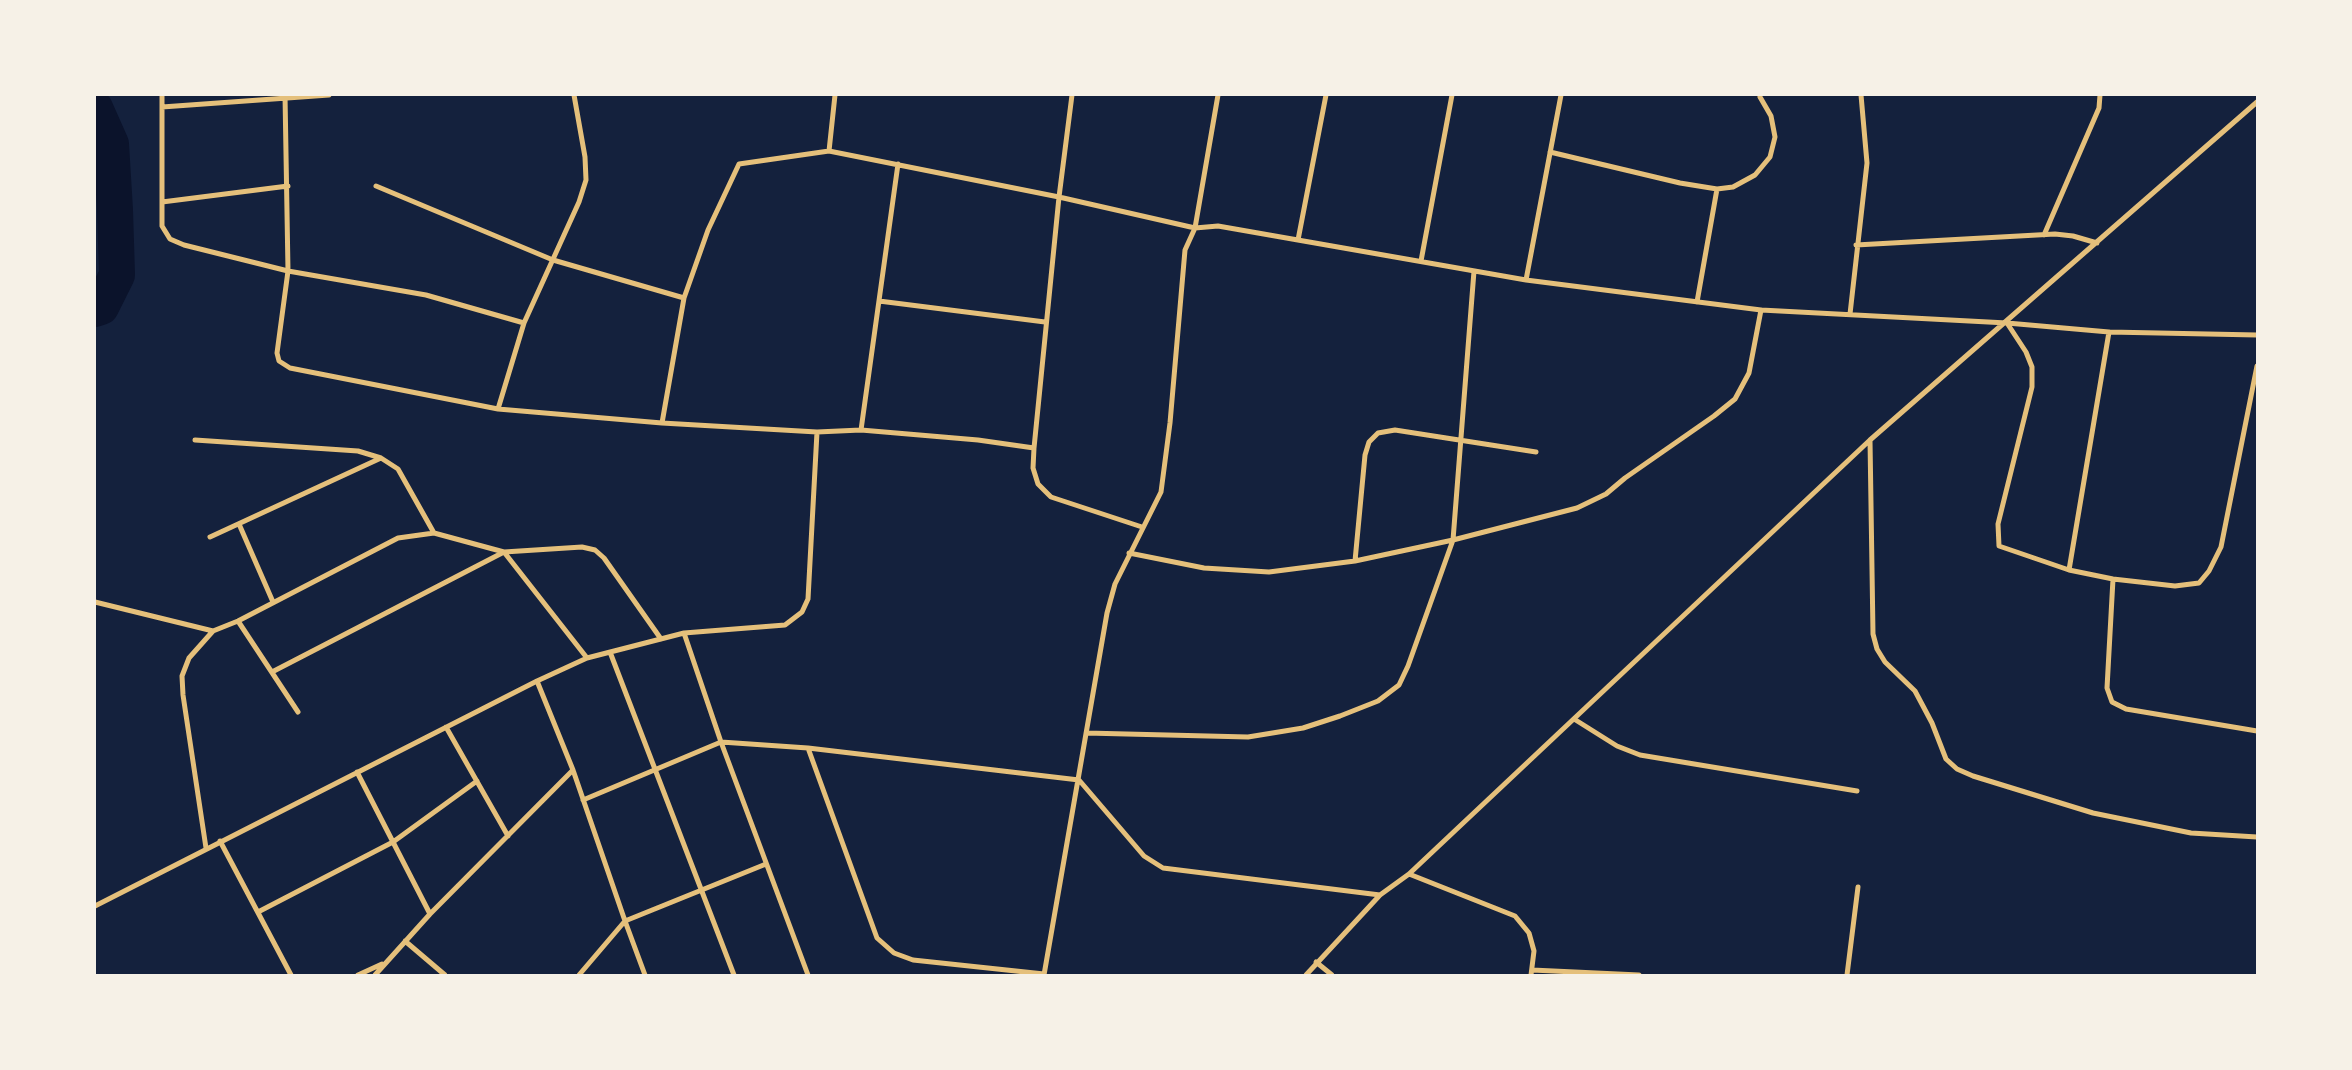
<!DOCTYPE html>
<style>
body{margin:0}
#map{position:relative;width:2352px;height:1070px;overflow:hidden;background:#14213d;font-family:Ubuntu,sans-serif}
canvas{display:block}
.frame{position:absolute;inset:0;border:96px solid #f6f1e7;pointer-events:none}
</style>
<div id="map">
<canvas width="2352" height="1070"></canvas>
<div class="frame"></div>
</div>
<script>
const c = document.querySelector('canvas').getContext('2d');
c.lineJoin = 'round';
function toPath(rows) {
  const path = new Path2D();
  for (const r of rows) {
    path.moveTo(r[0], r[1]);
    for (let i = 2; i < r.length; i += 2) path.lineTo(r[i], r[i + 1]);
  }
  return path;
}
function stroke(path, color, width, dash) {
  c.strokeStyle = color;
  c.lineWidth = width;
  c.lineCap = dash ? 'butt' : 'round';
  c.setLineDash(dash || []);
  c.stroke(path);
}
const river = toPath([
 [95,108,111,144,115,210,117,275,101,307,95,309]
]);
const minor = toPath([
 [162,95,162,226,170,239,184,245,288,271,426,295,524,323],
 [285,95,288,271,277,353,279,361,290,368,498,409,662,423,817,432,861,430,978,440,1034,448,1033,468,1038,484,1051,497,1142,527],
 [162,107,329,95],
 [829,151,835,95],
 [1550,152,1680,183,1717,189,1733,187,1755,175,1770,157,1775,137,1771,116,1760,97],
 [376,186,553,260,684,298],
 [162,202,288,186],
 [2044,235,2099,108,2100,95],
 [1298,240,1326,95],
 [1856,245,2055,234,2073,236,2097,243],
 [1421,261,1452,95],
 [1526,280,1561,95],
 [879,301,1045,322],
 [1697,302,1717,189],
 [1850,314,1867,163,1861,95],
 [2007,323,2026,352,2032,367,2032,387,1998,524,1999,546,2069,570,2113,579,2175,586,2199,583,2209,571,2221,547,2257,366],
 [498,409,524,323,579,202,586,180,585,157,574,95],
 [662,423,684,298,708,230,739,164,829,151,1059,197,1195,228,1218,95],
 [861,430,898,164],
 [195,440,358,451,381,458,398,469,434,533],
 [1870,440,1873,634,1877,649,1885,662,1915,691,1932,723,1946,759,1957,769,1973,776,2093,813,2191,833,2257,837],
 [1034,448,1059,197,1072,95],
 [239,524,273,602],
 [210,537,381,458],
 [1129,553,1204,568,1269,572,1355,561,1453,540,1577,508,1606,494,1625,478,1714,416,1735,399,1749,373,1761,310],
 [1355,561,1365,455,1369,442,1378,433,1395,430,1536,452],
 [2069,570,2109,332],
 [2113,579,2107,688,2112,702,2126,709,2257,731],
 [95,602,213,631],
 [238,621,298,712],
 [684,633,721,742,808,975],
 [610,652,734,975],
 [272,672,504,552,582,547,595,550,604,558,661,639],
 [537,681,573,770,625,921,645,975],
 [1574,719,1617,746,1640,755,1857,791],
 [446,727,508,836],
 [1086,733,1248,737,1303,728,1340,716,1378,701,1399,685,1408,666,1453,540,1474,271],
 [808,748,877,938,894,953,913,960,1044,974],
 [357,772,430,914],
 [583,800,721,742,808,748,1079,780,1144,856,1163,868,1380,895],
 [220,841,291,975],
 [206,848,183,695,182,676,189,658,213,631,238,621,398,538,434,533,504,552,587,658],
 [1409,874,1515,916,1529,933,1534,951,1531,975],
 [95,906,537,681,587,658,684,633,785,625,802,612,808,599,817,432],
 [258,912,393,842,477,781],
 [405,941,445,975],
 [1316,962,1332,975],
 [1532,970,1639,975],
 [358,975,382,964],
 [375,975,430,914,573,770],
 [579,975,625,921,766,864],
 [1044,975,1107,613,1115,584,1161,492,1170,423,1185,250,1195,228,1218,226,1526,280,1761,310,2007,323,2109,332,2257,335],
 [1306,975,1380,895,1409,874,1870,440,2257,102],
 [1847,975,1858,887]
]);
stroke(river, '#0b132b', 36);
stroke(minor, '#e5c07b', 5);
</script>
